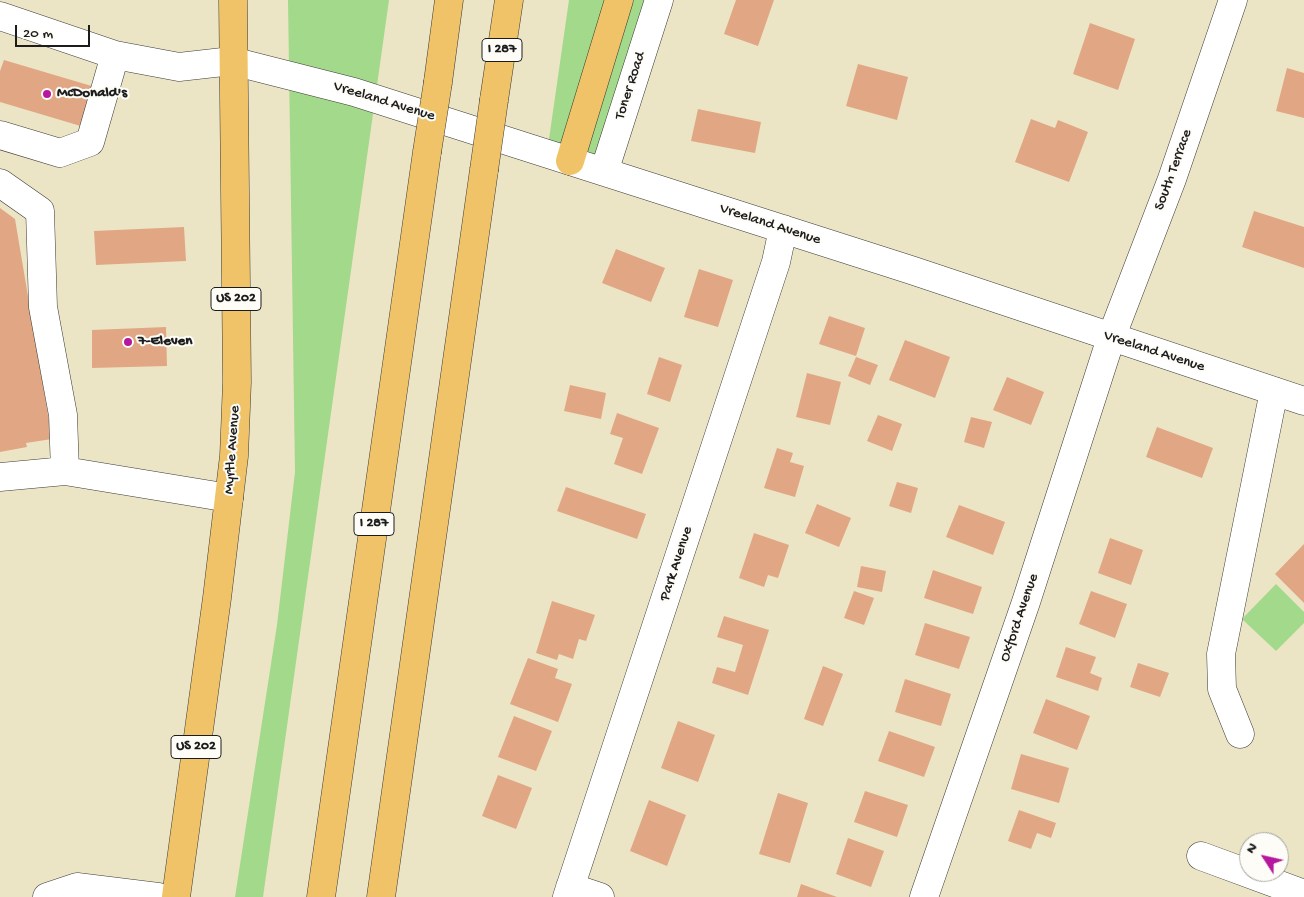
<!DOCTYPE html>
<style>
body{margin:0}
#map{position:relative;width:1304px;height:897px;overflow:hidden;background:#ebe5c5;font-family:"Gochi Hand",sans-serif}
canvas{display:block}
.north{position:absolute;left:1239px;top:832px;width:50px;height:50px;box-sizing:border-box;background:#fdfcf7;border:1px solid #a3a29f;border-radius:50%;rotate:305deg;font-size:14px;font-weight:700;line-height:20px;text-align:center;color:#1c1c1c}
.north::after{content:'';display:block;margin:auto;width:18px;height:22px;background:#b5179e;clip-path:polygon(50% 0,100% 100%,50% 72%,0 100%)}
.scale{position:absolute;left:15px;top:25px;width:75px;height:22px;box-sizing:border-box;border:2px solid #1c1c1c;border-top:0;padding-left:6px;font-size:15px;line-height:18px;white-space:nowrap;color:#1c1c1c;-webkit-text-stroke:4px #fdfcf7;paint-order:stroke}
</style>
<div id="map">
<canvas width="1304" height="897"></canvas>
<div class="north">N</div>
<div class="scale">20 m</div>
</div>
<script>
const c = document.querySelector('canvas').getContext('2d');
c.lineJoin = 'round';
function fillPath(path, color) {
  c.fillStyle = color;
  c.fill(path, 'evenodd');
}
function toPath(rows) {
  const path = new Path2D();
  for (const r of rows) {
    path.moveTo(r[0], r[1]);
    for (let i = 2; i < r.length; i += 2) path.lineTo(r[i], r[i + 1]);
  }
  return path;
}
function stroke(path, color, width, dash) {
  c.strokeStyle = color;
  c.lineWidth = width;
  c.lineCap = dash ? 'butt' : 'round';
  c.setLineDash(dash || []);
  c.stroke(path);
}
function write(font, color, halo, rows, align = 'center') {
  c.font = font + ' "Gochi Hand",sans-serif';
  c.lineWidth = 4;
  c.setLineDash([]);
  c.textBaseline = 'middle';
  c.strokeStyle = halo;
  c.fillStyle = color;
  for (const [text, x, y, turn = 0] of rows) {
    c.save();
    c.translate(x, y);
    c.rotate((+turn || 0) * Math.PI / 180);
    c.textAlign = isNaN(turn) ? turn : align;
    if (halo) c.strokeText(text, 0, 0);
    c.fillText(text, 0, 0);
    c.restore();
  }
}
const green = toPath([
 [288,0,389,0,263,897,235,897,277,625,295,472],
 [569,0,669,0,618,176,547,153],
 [1276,584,1304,612,1304,623,1276,651,1242,619]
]);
const building = toPath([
 [736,0,774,0,758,46,724,34],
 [1090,23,1135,39,1118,90,1073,74],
 [4,60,95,87,84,127,0,102,0,71],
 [858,64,908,77,897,120,846,106],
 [1287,68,1304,73,1304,118,1276,111],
 [698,109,761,122,755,153,691,141],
 [1031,119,1055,128,1058,120,1088,132,1069,182,1015,162],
 [0,208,15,219,52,439,26,443,27,447,0,452],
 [1254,211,1304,227,1304,268,1242,247],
 [184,227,186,261,96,265,94,231],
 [616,249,665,268,651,302,602,283],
 [699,269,733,280,718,327,684,317],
 [829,316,865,328,856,356,819,344],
 [166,327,167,366,92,368,92,330],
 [905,340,950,357,935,398,889,380],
 [659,357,682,365,670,402,647,394],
 [856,357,878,365,870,385,848,376],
 [807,373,841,382,830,425,796,417],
 [1007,377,1044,392,1031,425,993,410],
 [570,385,606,393,601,419,564,411],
 [617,413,659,428,642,474,614,464,623,438,610,434],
 [878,415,902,424,892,451,867,441],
 [971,417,992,422,984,448,964,442],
 [1157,427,1213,448,1202,478,1146,457],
 [777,448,793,453,790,462,804,466,795,497,764,488],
 [897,482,918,488,911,513,889,506],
 [566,487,646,514,637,539,557,511],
 [817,504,851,518,839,547,805,533],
 [959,505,1005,522,993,555,946,537],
 [754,533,789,545,778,578,768,575,764,587,739,578],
 [1110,538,1143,550,1131,585,1098,573],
 [1304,544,1304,603,1275,574],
 [861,566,886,571,882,592,857,587],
 [933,570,982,587,973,614,924,598],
 [854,591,874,598,864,625,844,618],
 [1091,591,1127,604,1115,638,1079,624],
 [552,601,595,615,586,641,579,639,573,659,559,654,557,660,536,653],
 [724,616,769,630,748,695,712,683,717,667,735,672,743,645,717,637],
 [925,623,970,637,959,669,915,655],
 [1066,647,1096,657,1090,673,1102,678,1098,691,1056,677],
 [528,658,558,669,555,678,572,684,558,722,510,704],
 [1138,663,1169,673,1160,697,1130,687],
 [823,666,843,674,823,726,804,719],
 [905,679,951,694,941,726,895,712],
 [1046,699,1090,716,1077,750,1033,733],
 [514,716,552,731,536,771,498,757],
 [678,721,715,735,698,782,661,768],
 [889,731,935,747,924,777,878,761],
 [1021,754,1069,768,1059,803,1011,789],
 [498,775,532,788,516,829,482,816],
 [865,791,908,805,897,837,854,822],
 [778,793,808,803,790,863,759,854],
 [649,800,686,815,667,866,630,851],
 [1019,810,1056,823,1051,838,1037,833,1031,849,1008,841],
 [848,838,884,851,871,887,836,874],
 [801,884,837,897,797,897]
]);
const minor = toPath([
 [0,16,115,55,179,67,232,61,354,92,911,270,1304,401],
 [0,135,60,153,90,142,115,55],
 [604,172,659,0],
 [0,183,40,211,43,307,63,415,65,471],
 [0,477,65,471,229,498],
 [1240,734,1222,689,1221,654,1274,391],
 [1201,856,1304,894],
 [570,887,600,897],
 [47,897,77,887,158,897],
 [567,897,776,262,783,229],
 [924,897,1026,602,1111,338,1172,179,1233,0]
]);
const major = toPath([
 [176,897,217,598,234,456,237,382,233,0]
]);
const highway = toPath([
 [438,82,449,0],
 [494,100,509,0],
 [570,161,619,0],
 [321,897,427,152],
 [381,897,484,170]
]);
const highwayBridge = toPath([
 [427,152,438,82],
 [484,170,494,100]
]);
const markers = [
 [47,94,5,"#b5179e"],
 [128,342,5,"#b5179e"]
];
const shields = [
 [502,50,40],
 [236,299,50],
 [374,524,40],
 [196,747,50]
];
const shieldNames = [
 ["I 287",502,50],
 ["US 202",236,299],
 ["I 287",374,524],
 ["US 202",196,747]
];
const streetNames = [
 ["Toner Road",631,86,-72],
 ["Vreeland Avenue",384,102,17],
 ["South Terrace",1174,170,-70],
 ["Vreeland Avenue",770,225,18],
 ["Vreeland Avenue",1154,352,18],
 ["Myrtle Avenue",233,450,-86],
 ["Park Avenue",677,564,-72],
 ["Oxford Avenue",1020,618,-71]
];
const poiNames = [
 ["McDonald's",57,94],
 ["7-Eleven",138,342]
];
fillPath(green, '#a2d98a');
fillPath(building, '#e1a784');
stroke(minor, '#3b3a35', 29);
stroke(major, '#3b3a35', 29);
stroke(highway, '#3b3a35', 29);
stroke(minor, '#fff', 28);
stroke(major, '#f0c369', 28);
stroke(highway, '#f0c369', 28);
stroke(highwayBridge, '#3b3a35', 29, []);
stroke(highwayBridge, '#f0c369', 28);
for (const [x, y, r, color] of markers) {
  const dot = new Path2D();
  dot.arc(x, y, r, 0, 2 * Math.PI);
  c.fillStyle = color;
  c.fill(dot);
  stroke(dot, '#fdfcf7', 2);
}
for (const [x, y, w] of shields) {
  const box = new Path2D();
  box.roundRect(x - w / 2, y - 11.5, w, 23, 4);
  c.fillStyle = '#fdfcf7';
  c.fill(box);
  stroke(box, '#1c1c1c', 1);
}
write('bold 14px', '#1c1c1c', null, shieldNames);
write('15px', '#1c1c1c', '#fdfcf7', streetNames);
write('bold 15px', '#1c1c1c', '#fdfcf7', poiNames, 'left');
</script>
